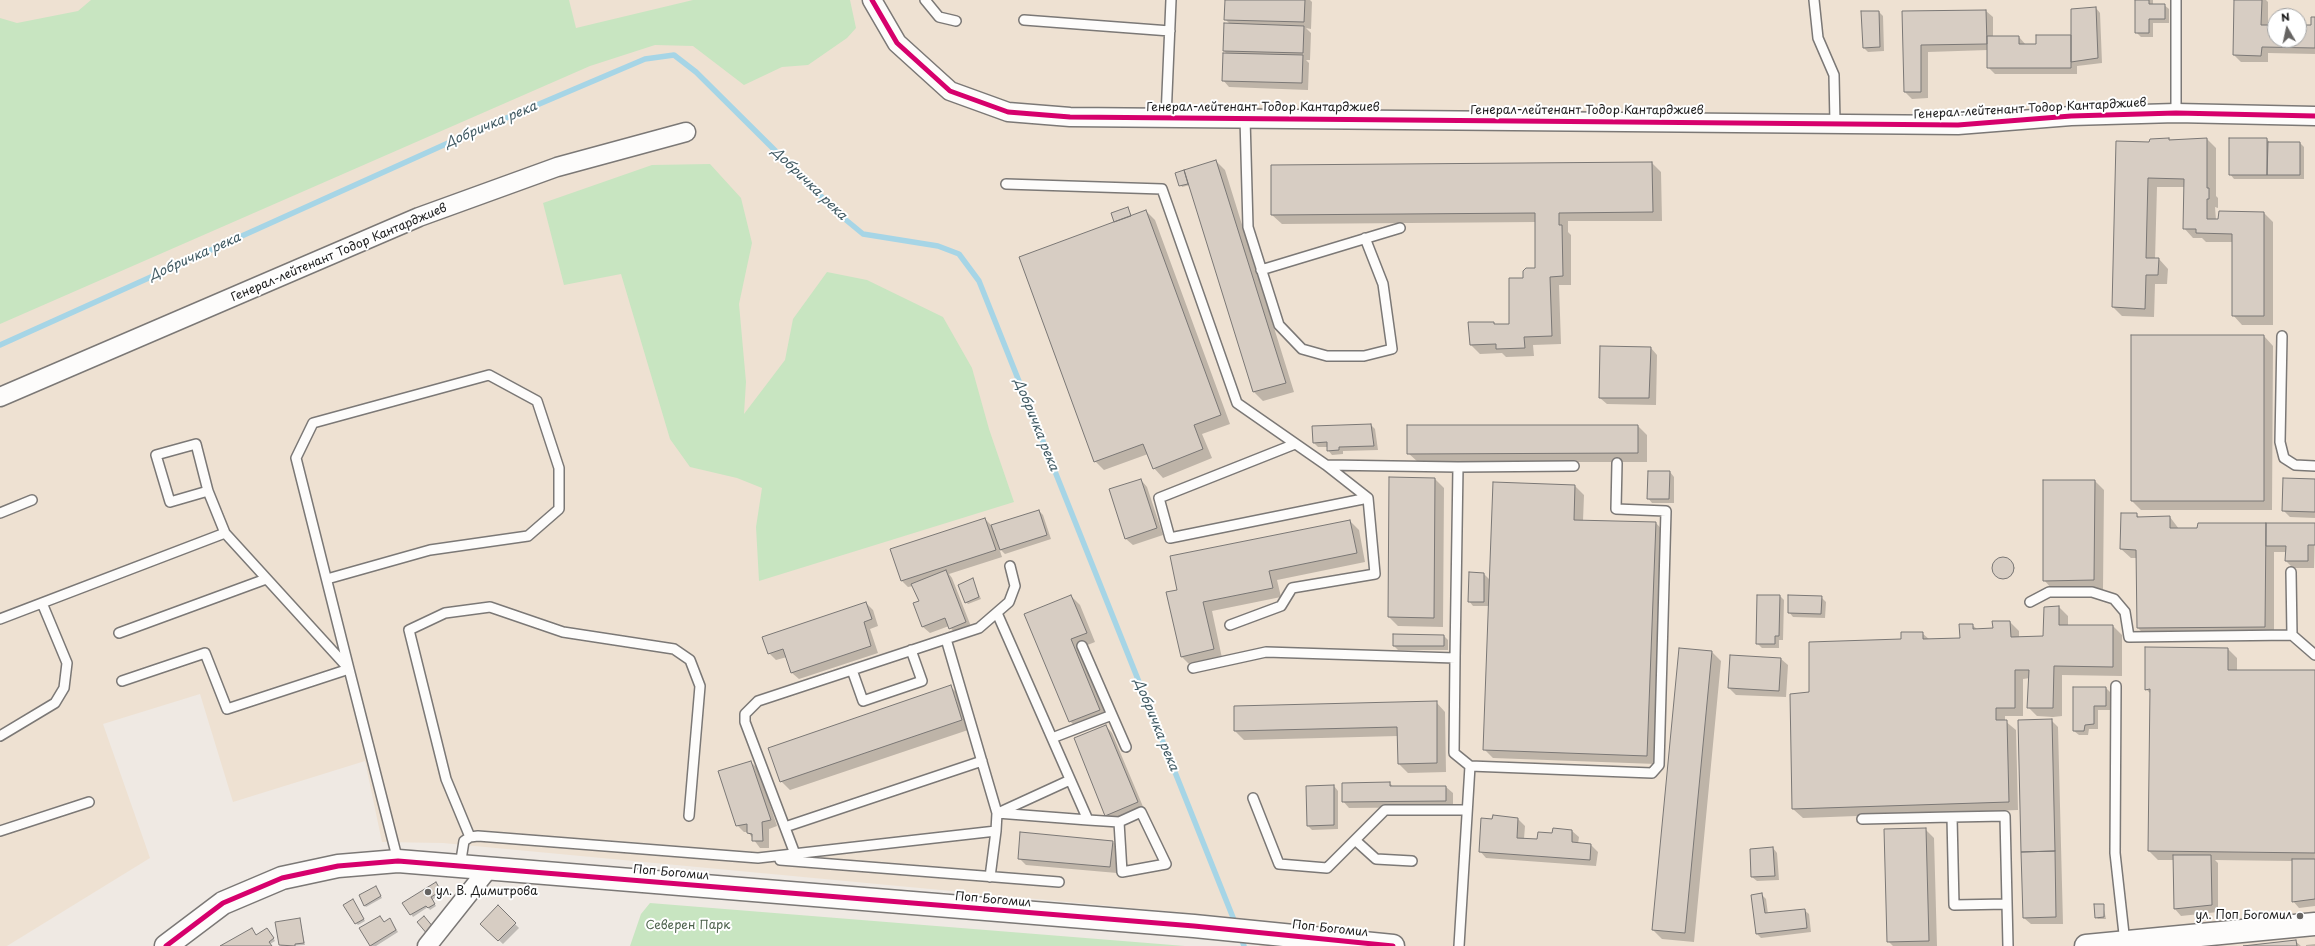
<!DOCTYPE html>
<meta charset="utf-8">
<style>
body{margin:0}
#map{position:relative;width:2315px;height:946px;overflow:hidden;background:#efe9e3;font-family:"Playpen Sans",sans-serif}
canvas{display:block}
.north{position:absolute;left:2267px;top:8px;width:40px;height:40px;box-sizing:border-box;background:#fff;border:1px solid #a4a4a4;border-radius:50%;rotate:351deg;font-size:11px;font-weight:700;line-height:16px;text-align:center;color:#1c1c1c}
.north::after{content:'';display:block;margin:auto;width:14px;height:18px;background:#666462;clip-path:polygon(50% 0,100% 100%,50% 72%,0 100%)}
</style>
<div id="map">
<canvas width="2315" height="946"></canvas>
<div class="north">N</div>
</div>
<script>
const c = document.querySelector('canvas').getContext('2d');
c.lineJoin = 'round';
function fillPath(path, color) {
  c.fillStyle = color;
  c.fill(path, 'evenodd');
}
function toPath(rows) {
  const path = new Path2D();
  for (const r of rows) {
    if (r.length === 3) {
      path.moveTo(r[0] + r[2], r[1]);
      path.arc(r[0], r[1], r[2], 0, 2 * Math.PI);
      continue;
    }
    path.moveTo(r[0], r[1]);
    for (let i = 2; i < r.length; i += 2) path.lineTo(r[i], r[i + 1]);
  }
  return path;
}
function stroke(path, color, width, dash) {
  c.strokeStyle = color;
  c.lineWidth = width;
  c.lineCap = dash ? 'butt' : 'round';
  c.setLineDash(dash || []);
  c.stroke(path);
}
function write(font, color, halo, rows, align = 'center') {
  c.font = font + ' "Playpen Sans",sans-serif';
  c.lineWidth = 4;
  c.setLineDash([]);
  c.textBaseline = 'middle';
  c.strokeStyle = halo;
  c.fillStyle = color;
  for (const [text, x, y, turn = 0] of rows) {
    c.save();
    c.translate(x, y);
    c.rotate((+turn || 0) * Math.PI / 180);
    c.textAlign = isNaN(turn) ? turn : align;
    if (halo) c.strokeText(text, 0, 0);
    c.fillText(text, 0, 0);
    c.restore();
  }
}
const built = toPath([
 [0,0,2315,0,2315,946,1259,946,1248,919,443,843,382,842,365,761,233,802,200,694,103,724,150,858,7,946,0,946],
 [2275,16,2299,16,2299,40,2275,40]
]);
const green = toPath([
 [91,0,569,0,576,28,693,0,850,0,856,28,847,38,808,65,782,67,744,85,693,46,655,45,590,66,0,324,0,18,17,23,78,11],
 [710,164,741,198,752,243,739,304,746,382,744,414,785,360,793,319,827,272,867,280,943,317,972,368,989,429,1014,502,759,581,756,527,762,488,737,478,690,467,670,439,621,274,564,285,543,203,652,165],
 [650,903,1185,946,630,946,641,914]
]);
const shadow = toPath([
 [1226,0,1310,0,1312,2,1311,29,1306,28,1311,33,1310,60,1306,60,1309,63,1308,90,1229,87,1223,80,1227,54,1224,51,1230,24,1225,19],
 [2136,0,2153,0,2153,5,2164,5,2169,9,2169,23,2153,23,2153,37,2141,37,2136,32],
 [2235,0,2266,0,2268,2,2268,26,2275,26,2275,40,2299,40,2299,26,2312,26,2315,18,2315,54,2268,53,2268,62,2241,62,2234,55],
 [2096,8,2100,13,2102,63,2077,66,2077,74,1995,74,1988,67,1988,50,1928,52,1928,98,1912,99,1905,92,1903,12,1986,11,1993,17,1993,37,2019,37,2026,45,2037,45,2072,36],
 [1879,12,1883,16,1884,51,1868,52,1864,48],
 [2207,139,2216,148,2216,196,2218,198,2218,208,2215,207,2216,220,2219,220,2220,212,2264,213,2273,222,2273,325,2242,325,2233,315,2233,242,2206,242,2202,238,2193,238,2184,228,2184,187,2157,187,2155,259,2159,259,2168,269,2167,284,2155,284,2154,317,2122,316,2113,307,2151,140],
 [2230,139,2267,139,2270,143,2300,143,2304,147,2304,179,2234,179,2230,174],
 [1216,161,1225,170,1294,392,1263,401,1254,392,1190,185,1182,187,1176,174],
 [1652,163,1661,172,1662,221,1568,221,1568,232,1571,235,1571,285,1559,285,1561,344,1533,345,1534,356,1506,357,1502,353,1480,354,1471,345,1494,323,1496,325,1510,325,1524,279,1536,269,1536,222,1282,224,1272,215,1272,166],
 [1127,208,1132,216,1146,211,1155,220,1230,424,1202,434,1212,458,1163,478,1154,468,1148,454,1104,470,1095,461,1116,222],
 [2264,336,2273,346,2272,510,2141,510,2132,501],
 [1651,348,1657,355,1656,405,1607,404,1600,398],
 [1371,425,1375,429,1378,450,1343,451,1343,454,1332,455,1328,450,1328,447,1318,447,1314,443],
 [1638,426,1647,435,1647,462,1418,462,1408,453],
 [1670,472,1674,477,1674,503,1652,503,1648,498],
 [1390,478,1435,479,1444,488,1443,627,1398,626,1389,617],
 [1141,480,1147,487,1163,535,1133,545,1126,539],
 [2315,480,2315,518,2290,517,2283,510],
 [2095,481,2104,490,2103,589,2053,590,2044,580],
 [1575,486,1584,495,1583,521,1656,523,1665,533,1656,764,1493,758,1484,749,1489,606,1473,606,1469,601,1484,574,1490,580],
 [1039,511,1043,515,1051,539,1005,554,999,548,1002,557,949,574,952,578,972,629,957,635,949,626,930,633,923,627,914,604,920,601,913,586,908,587,902,581,985,519,992,526],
 [2136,514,2140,518,2170,517,2179,529,2198,529,2199,524,2315,524,2314,568,2293,568,2286,561,2286,552,2274,552,2274,636,2147,637,2138,628,2137,558,2131,558,2121,549],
 [1350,521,1359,530,1365,562,1277,580,1281,597,1212,611,1222,658,1191,666,1182,657,1178,590],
 [2004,569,10],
 [972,579,981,599,968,604,966,602],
 [1071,596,1080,605,1095,642,1080,648,1108,719,1079,730,1070,721],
 [1780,596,1784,600,1783,640,1779,640,1779,648,1762,648,1757,643],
 [1821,597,1826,602,1825,618,1793,617,1789,612],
 [866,603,873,610,878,626,870,629,878,653,799,679,792,673,787,657,776,660,769,653],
 [2059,607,2068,616,2068,626,2113,626,2122,635,2122,676,2062,675,2062,716,2053,717,2037,716,2028,707,2030,678,2023,679,2023,716,2005,716,2005,721,2016,730,2018,810,1803,818,1793,809,1810,693,1902,640,1922,633,1930,640,1961,639,1972,625,1977,629,1994,629,2010,622,2019,631,2019,638,2044,637,2045,608],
 [1394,635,1444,636,1448,640,1448,650,1398,650,1394,646],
 [2228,649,2237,658,2237,671,2315,671,2315,906,2299,908,2293,901,2293,861,2215,860,2218,863,2218,912,2181,916,2175,909,2174,860,2158,860,2149,851,2151,694,2146,689],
 [1712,652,1721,661,1694,942,1662,939,1653,930],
 [1781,659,1788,665,1786,697,1736,695,1729,688],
 [951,687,960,696,971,729,790,790,781,781],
 [2106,688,2110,692,2110,710,2098,710,2098,729,2089,729,2088,735,2079,735,2074,731],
 [1436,702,1445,712,1446,772,1408,773,1399,764,1398,736,1244,740,1235,731],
 [2051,720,2058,727,2063,924,2031,924,2024,918],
 [1106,726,1112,733,1144,809,1113,822,1106,815],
 [751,762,758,769,777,826,769,829,769,848,760,848,748,832,744,832,737,825],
 [1390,783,1393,787,1446,787,1453,793,1453,807,1349,808,1343,801],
 [1334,786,1338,791,1338,829,1312,830,1308,826,1307,787],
 [1493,816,1518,819,1525,826,1524,839,1538,840,1553,834,1554,829,1572,831,1579,837,1578,844,1591,845,1598,852,1596,866,1486,858,1480,851],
 [1925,829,1934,838,1937,946,1893,946,1888,941],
 [1113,842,1120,848,1117,873,1026,865,1019,858],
 [1773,848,1777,853,1779,880,1757,881,1752,877],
 [437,885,442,893,432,900,436,906,430,910,428,907,413,917,404,903],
 [377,889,382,898,366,907,364,905],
 [1762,895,1766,899,1768,914,1804,910,1809,914,1811,932,1761,938,1757,934],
 [354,902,365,921,358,925,356,923],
 [2103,905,2106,919,2098,919,2096,917],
 [498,907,519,928,503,944,481,924],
 [380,917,384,923,392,922,398,932,376,946,371,946,361,928],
 [300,919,305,945,281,946,280,945],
 [269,931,275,941,270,944,272,946,222,946],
 [2295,941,2301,946,2252,946],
 [2315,944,2315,946,2306,946,2306,945]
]);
const stream = toPath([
 [0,345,457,139,645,59,674,55,696,72,840,215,863,234,938,246,959,254,979,281,1236,925],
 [1240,935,1244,946]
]);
const building = toPath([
 [1225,0,1305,0,1304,22,1224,20,1225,0],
 [2135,0,2149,0,2149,4,2165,4,2165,19,2149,19,2149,33,2135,33,2135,0],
 [2234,0,2262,0,2261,25,2275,25,2275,40,2299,40,2299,25,2311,25,2311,17,2315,17,2315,48,2262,47,2261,56,2233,55,2234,0],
 [2096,7,2098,58,2071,62,2071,9,2096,7],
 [1986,10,1987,44,1921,45,1921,92,1904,92,1902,11,1986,10],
 [1861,11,1879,11,1880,47,1863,48,1861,11],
 [1224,23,1304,26,1303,53,1223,51,1224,23],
 [2036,35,2071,35,2071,68,1987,68,1987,36,2019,36,2019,44,2036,44,2036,35],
 [1223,53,1303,55,1302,83,1222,81,1223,53],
 [2169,138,2169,140,2207,138,2207,188,2209,188,2209,199,2207,199,2207,219,2218,219,2219,211,2264,212,2264,316,2232,316,2232,234,2196,233,2196,229,2183,229,2184,179,2148,178,2146,258,2159,258,2158,275,2146,275,2145,309,2112,307,2116,141,2149,142,2150,139,2169,138],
 [2229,138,2267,138,2267,175,2229,175,2229,138],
 [2268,142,2300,142,2300,175,2267,175,2268,142],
 [1216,160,1286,383,1253,392,1184,170,1216,160],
 [1652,162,1653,212,1559,213,1559,225,1562,225,1563,276,1550,277,1552,336,1524,337,1525,348,1496,349,1496,344,1470,345,1468,322,1494,322,1494,324,1509,324,1509,278,1523,278,1523,271,1526,268,1535,268,1535,213,1271,215,1271,165,1652,162],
 [1184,170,1188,184,1179,186,1175,173,1184,170],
 [1128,207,1131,216,1114,222,1111,213,1128,207],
 [1146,210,1221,415,1194,425,1203,449,1153,469,1143,444,1094,462,1019,257,1146,210],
 [2131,335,2264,335,2264,501,2131,501,2131,335],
 [1600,346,1651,347,1649,398,1599,398,1600,346],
 [1371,424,1374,446,1339,447,1339,450,1327,451,1327,442,1313,443,1312,426,1371,424],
 [1407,425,1638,425,1638,453,1407,454,1407,425],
 [1648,471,1670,471,1669,499,1647,499,1648,471],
 [1389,477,1435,478,1434,618,1388,617,1389,477],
 [2283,478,2315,479,2315,512,2282,511,2283,478],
 [1141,479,1157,528,1125,539,1109,489,1141,479],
 [2043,480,2095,480,2094,580,2043,581,2043,480],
 [1493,482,1575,485,1574,520,1656,522,1647,756,1483,750,1493,482],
 [1039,510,1047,535,1000,550,991,525,1039,510],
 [2121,513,2137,513,2137,517,2170,516,2170,528,2197,528,2198,523,2266,523,2265,627,2137,628,2136,550,2120,549,2121,513],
 [985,518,996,550,901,581,890,549,985,518],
 [1350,520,1357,553,1269,571,1273,588,1203,602,1214,649,1181,657,1166,592,1177,590,1170,556,1350,520],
 [2266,523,2315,523,2315,545,2308,545,2308,561,2285,561,2286,546,2266,546,2266,523],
 [2003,568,11],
 [946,570,966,622,949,629,945,618,922,627,913,603,919,601,911,584,946,570],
 [1469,572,1484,573,1484,602,1468,602,1469,572],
 [973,578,979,597,965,603,958,585,973,578],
 [1071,595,1087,633,1071,639,1100,710,1069,722,1024,614,1071,595],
 [1757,595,1780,595,1779,636,1775,636,1775,644,1756,644,1757,595],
 [1788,595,1822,596,1821,614,1788,613,1788,595],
 [866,602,872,619,864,622,871,646,791,673,783,649,768,654,762,637,866,602],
 [2059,606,2059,625,2113,625,2113,667,2054,666,2053,708,2027,708,2029,670,2015,670,2015,708,1996,708,1996,720,2007,720,2009,802,1792,809,1790,694,1809,692,1809,642,1901,639,1901,632,1923,632,1923,639,1960,638,1959,624,1973,624,1973,629,1993,628,1992,621,2010,621,2011,637,2043,636,2044,607,2059,606],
 [1393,634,1444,635,1444,646,1393,646,1393,634],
 [2145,647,2228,648,2228,670,2315,670,2315,853,2148,851,2150,689,2145,690,2145,647],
 [1679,648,1712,651,1685,933,1652,930,1679,648],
 [1730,655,1781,658,1779,691,1728,688,1730,655],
 [951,685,962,720,780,782,768,748,951,685],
 [2073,687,2106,687,2106,706,2094,706,2094,724,2085,725,2084,731,2073,731,2073,687],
 [1437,701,1437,763,1398,764,1397,727,1234,731,1234,706,1437,701],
 [2052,719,2055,851,2021,852,2018,720,2052,719],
 [1106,725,1138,802,1105,816,1074,738,1106,725],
 [751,761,771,820,762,822,763,841,752,841,752,834,747,833,747,824,736,826,718,771,751,761],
 [1390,782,1390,786,1446,786,1446,801,1342,802,1342,783,1390,782],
 [1334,785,1334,825,1307,826,1306,786,1334,785],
 [1493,815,1518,818,1517,838,1537,839,1538,832,1552,833,1553,828,1572,830,1572,842,1591,844,1590,860,1479,852,1481,818,1492,819,1493,815],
 [1926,828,1929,941,1887,942,1884,829,1926,828],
 [1020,832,1113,841,1110,867,1018,859,1020,832],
 [1773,847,1775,876,1751,877,1750,849,1773,847],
 [2055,851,2056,917,2023,918,2021,852,2055,851],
 [2173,855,2211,855,2212,905,2174,909,2173,855],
 [2292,859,2315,859,2315,899,2292,902,2292,859],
 [436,882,441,891,431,897,435,904,428,908,426,906,410,915,402,903,436,882],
 [376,886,381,896,364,906,359,895,376,886],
 [1762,893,1765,913,1805,909,1807,928,1756,934,1751,895,1762,893],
 [353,899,364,919,355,924,343,905,353,899],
 [2094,904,2104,904,2104,917,2095,918,2094,904],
 [498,905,516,923,498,941,480,924,498,905],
 [380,916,384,922,390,918,396,930,370,946,359,928,380,916],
 [424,916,434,928,428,935,417,922,424,916],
 [300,918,304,943,295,944,295,946,279,945,275,922,300,918],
 [252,928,256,935,267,928,274,938,269,942,272,946,220,946,252,928],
 [2296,940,2297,946,2243,946,2296,940]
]);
const lane = toPath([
 [925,0,939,17,956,21],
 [1814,0,1818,38,1834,75,1835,123],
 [1024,20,1170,31],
 [2176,113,2176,0],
 [1166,118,1171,0],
 [1245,118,1248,227,1279,325,1302,349,1327,356,1364,356,1392,349,1383,284,1365,238],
 [1006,184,1162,189,1237,403,1326,465,1458,467],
 [1261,270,1400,228],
 [2282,336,2280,442,2284,458,2295,465,2315,466],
 [1326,465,1368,498],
 [0,513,32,500],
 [2291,572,2292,635,2315,655],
 [327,579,430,550,528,536,559,509,559,468,537,401,489,375,313,423,296,458,349,669,398,861],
 [2030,602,2049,592,2092,592,2114,599,2125,612,2129,637,2292,635],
 [0,619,225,533],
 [1230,625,1281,606,1292,588,1375,574,1368,498,1170,538,1159,498,1295,444],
 [119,633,266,579],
 [1455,658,1458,467,1574,466],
 [1193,668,1266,652,1455,658,1454,753,1470,766],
 [852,670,863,701,922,681,911,650],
 [122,681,205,653,227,709,349,669,225,533,208,491,196,444,156,455,170,502,208,491],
 [2116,686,2115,853,2125,943],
 [1112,715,1126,747],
 [0,736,55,703,64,688,67,663,42,603],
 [1052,738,1112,715,1082,646],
 [1253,798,1279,864,1327,868,1385,810,1467,810],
 [997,813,1088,820,997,613],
 [998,813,1070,780],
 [1952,817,2005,816,2008,946],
 [1862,819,1952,817,1954,905,2007,904],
 [1088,820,1119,822,1141,812,1166,864,1122,872,1119,822],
 [785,827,982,761],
 [0,831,89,802],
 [470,837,446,779,409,630,445,613,490,607,563,632,674,649,690,660,700,686,689,816],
 [1355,840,1376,859,1412,861],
 [795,854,745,722,745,714,758,701,979,628,1009,602,1015,586,1010,566],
 [780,860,1059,882],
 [460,866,464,841,470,837,478,836,758,858,996,831,997,813,946,639],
 [990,877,996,831],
 [1459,946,1470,766,1652,773,1659,765,1666,511,1616,509,1617,463]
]);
const street = toPath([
 [872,0,897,43,950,91,1008,112,1070,117,1958,125,2071,116,2176,113,2315,116],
 [0,397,419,217,557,167,686,132],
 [427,946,489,868]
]);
const secondary = toPath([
 [166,946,223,903,282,878,338,866,398,861,1194,926,1393,946],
 [2086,946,2315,924]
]);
const cycleway = toPath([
 [872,0,897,43,950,91,1008,112,1070,117,1958,125,2071,116,2176,113,2315,116],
 [166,946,223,903,282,878,338,866,398,861,1194,926,1393,946]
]);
const markers = [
 [428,892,4,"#666462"],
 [2300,916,4,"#666462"]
];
const streetNames = [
 ["Генерал-лейтенант Тодор Кантарджиев",1263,108],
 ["Генерал-лейтенант Тодор Кантарджиев",2030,109,-3],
 ["Генерал-лейтенант Тодор Кантарджиев",1587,111],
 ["Генерал-лейтенант Тодор Кантарджиев",339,253,-23],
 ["Поп Богомил",671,873,5],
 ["Поп Богомил",993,900,5],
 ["Поп Богомил",1330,929,6]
];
const poiNames = [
 ["ул. В. Димитрова",436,892],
 ["ул. Поп Богомил",2292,916,"right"]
];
const parkNames = [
 ["Северен Парк",688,926]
];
const waterNames = [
 ["Добричка река",491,125,-23],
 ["Добричка река",809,184,44],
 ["Добричка река",195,257,-24],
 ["Добричка река",1036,425,68],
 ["Добричка река",1156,725,68]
];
fillPath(built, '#eee1d2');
fillPath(green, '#c8e5c1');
fillPath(shadow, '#0003');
stroke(stream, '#a6d5e6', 5.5);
fillPath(building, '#d7cdc3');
stroke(building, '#7b7876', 1);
stroke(lane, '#7b7876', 12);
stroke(street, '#7b7876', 21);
stroke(secondary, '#7b7876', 25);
stroke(lane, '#fdfcfb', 9);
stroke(street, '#fdfcfb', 18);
stroke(secondary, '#fdfcfb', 22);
stroke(cycleway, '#d6006c', 5);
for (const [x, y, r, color] of markers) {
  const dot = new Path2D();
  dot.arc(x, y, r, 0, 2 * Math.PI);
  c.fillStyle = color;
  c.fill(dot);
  stroke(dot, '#fff', 1.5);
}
write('12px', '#1c1c1c', '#fff', streetNames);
write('12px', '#1c1c1c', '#fff', poiNames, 'left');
write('12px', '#4d614c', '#fff', parkNames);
write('italic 13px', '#415a63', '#fff', waterNames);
</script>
